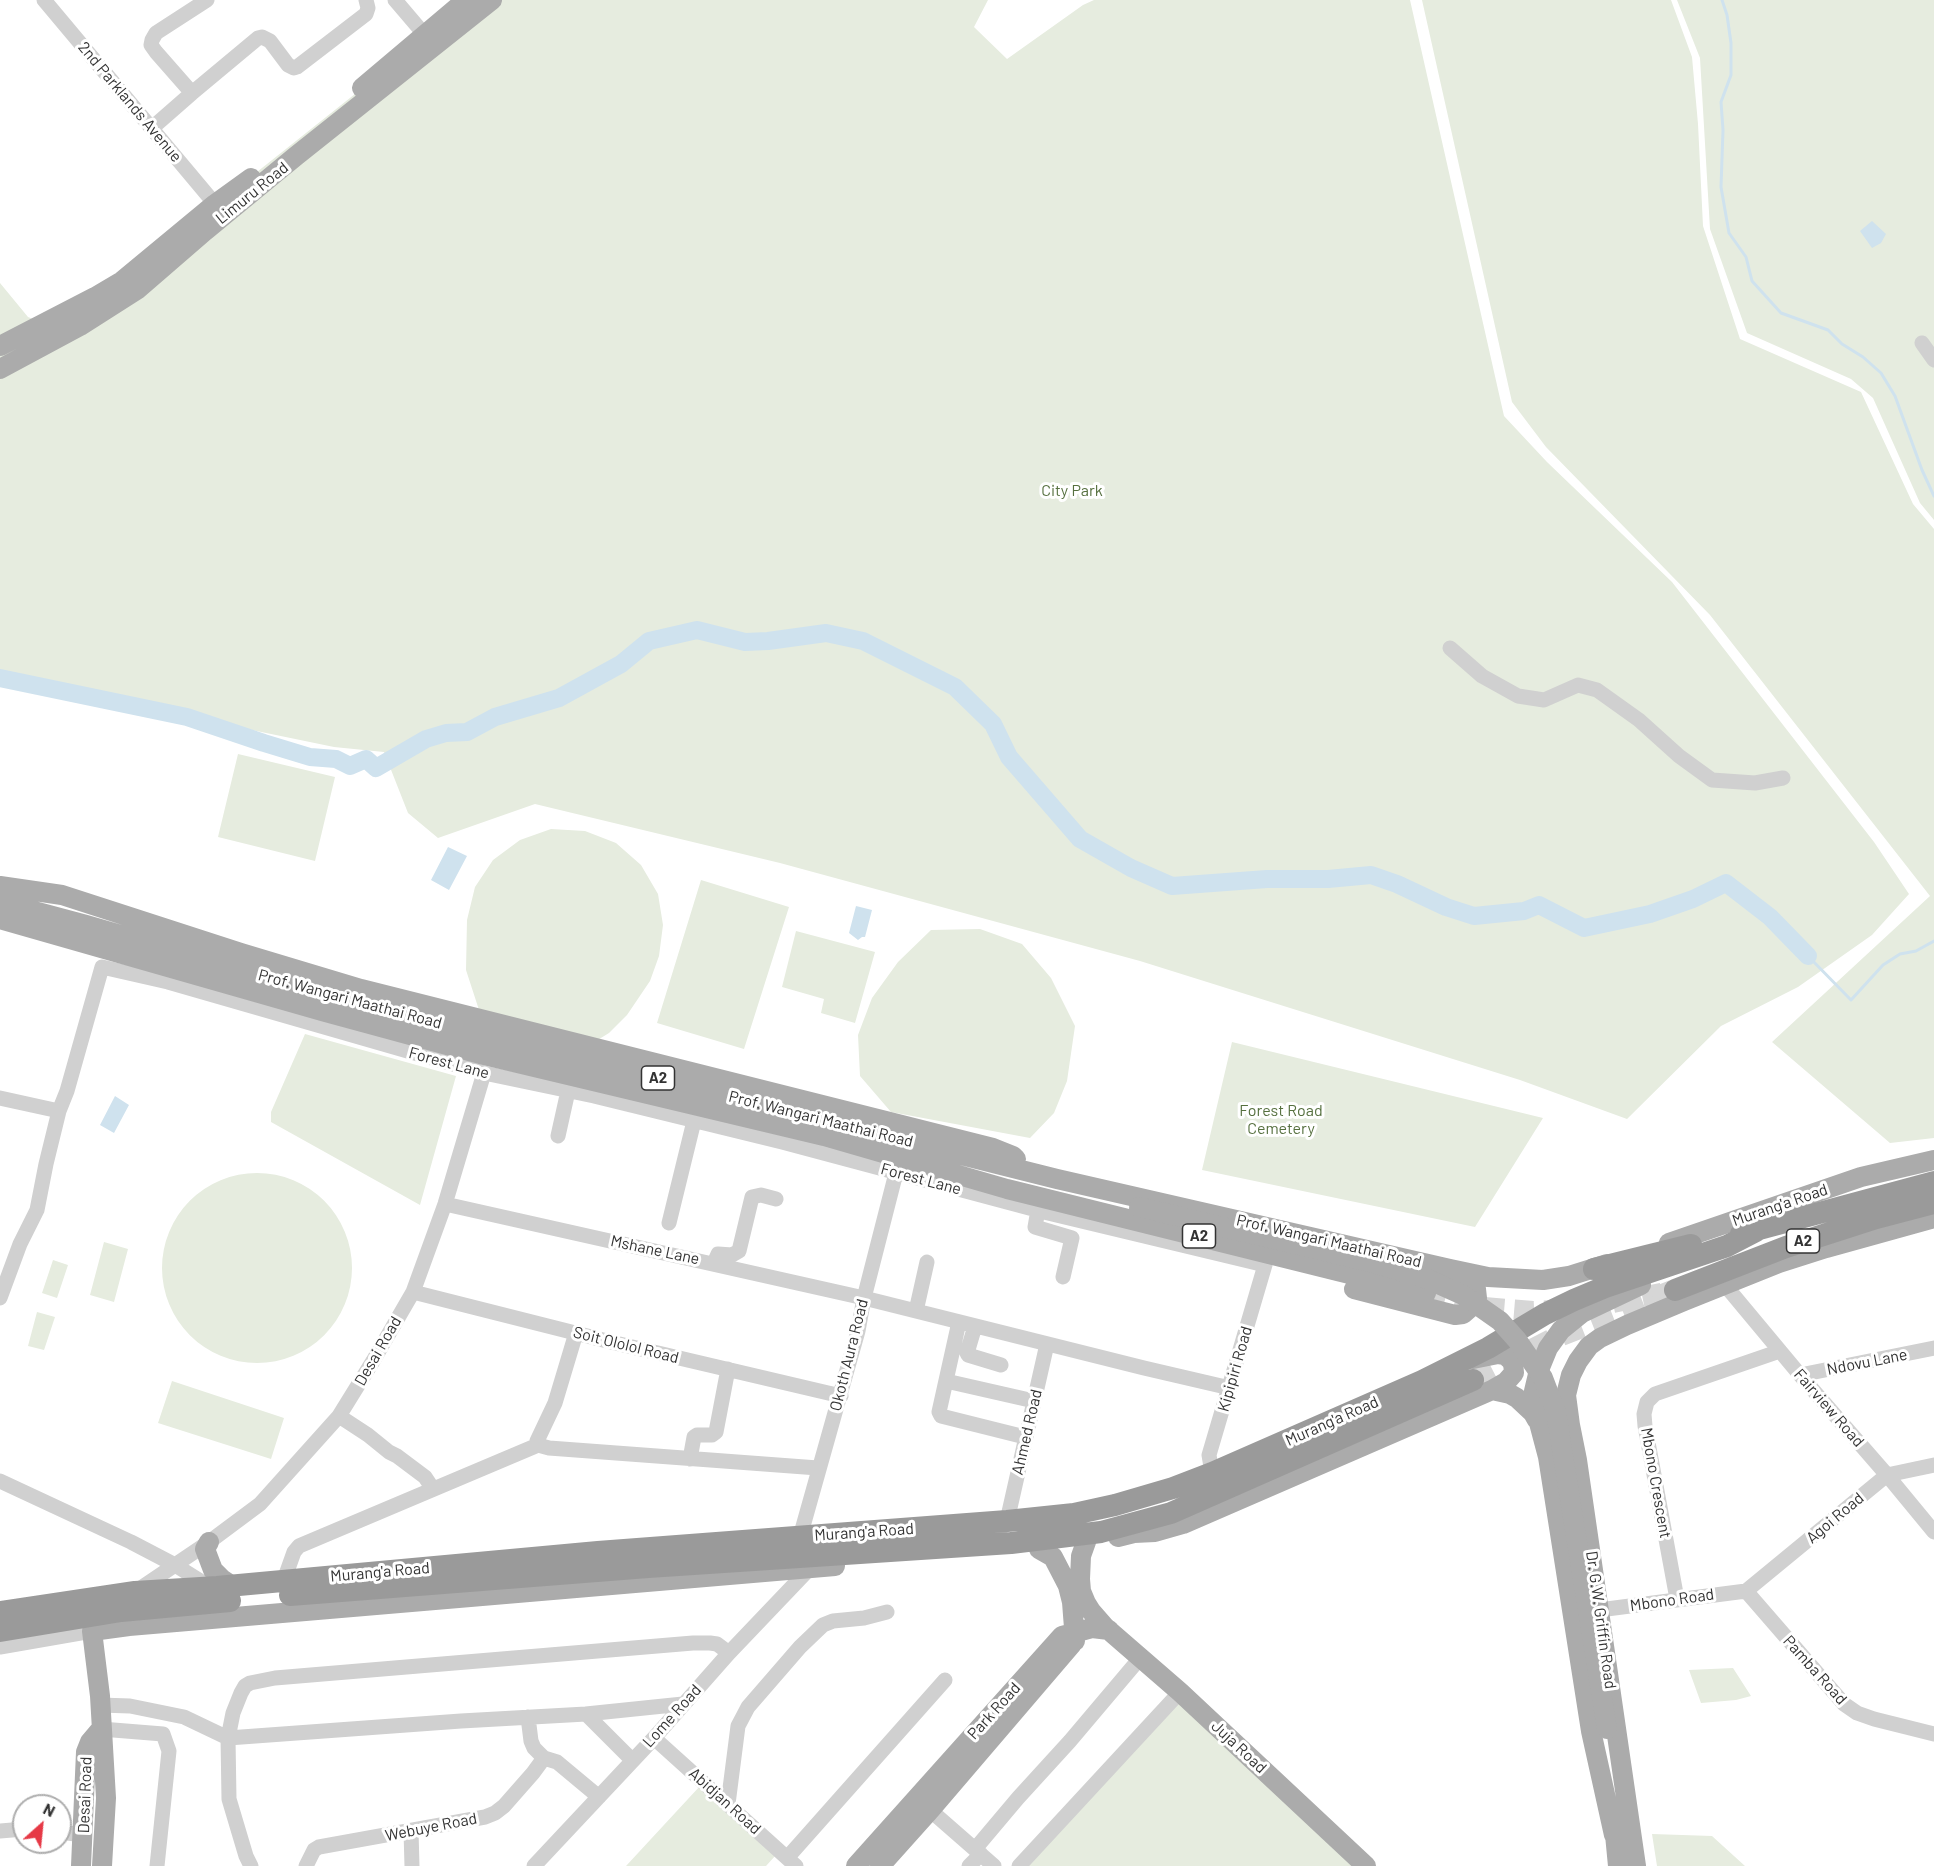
<!DOCTYPE html>
<style>
body{margin:0}
#map{position:relative;width:1934px;height:1866px;overflow:hidden;background:#fff;font-family:Barlow,sans-serif}
canvas{display:block}
.north{position:absolute;left:12px;top:1794px;width:60px;height:60px;box-sizing:border-box;background:#fff;border:2px solid #adadad;border-radius:50%;rotate:27deg;font-size:16px;font-weight:700;line-height:24px;text-align:center;color:#333}
.north::after{content:'';display:block;margin:auto;width:21px;height:27px;background:#e63946;clip-path:polygon(50% 0,100% 100%,50% 72%,0 100%)}
</style>
<div id="map">
<canvas width="1934" height="1866"></canvas>
<div class="north">N</div>
</div>
<script>
const c = document.querySelector('canvas').getContext('2d');
c.lineJoin = 'round';
function fillPath(path, color) {
  c.fillStyle = color;
  c.fill(path, 'evenodd');
}
function toPath(rows) {
  const path = new Path2D();
  for (const r of rows) {
    if (r.length === 3) {
      path.moveTo(r[0] + r[2], r[1]);
      path.arc(r[0], r[1], r[2], 0, 2 * Math.PI);
      continue;
    }
    path.moveTo(r[0], r[1]);
    for (let i = 2; i < r.length; i += 2) path.lineTo(r[i], r[i + 1]);
  }
  return path;
}
function stroke(path, color, width, dash) {
  c.strokeStyle = color;
  c.lineWidth = width;
  c.lineCap = dash ? 'butt' : 'round';
  c.setLineDash(dash || []);
  c.stroke(path);
}
function write(font, color, halo, rows, align = 'center') {
  c.font = font + ' Barlow,sans-serif';
  c.lineWidth = 6;
  c.setLineDash([]);
  c.textBaseline = 'middle';
  c.strokeStyle = halo;
  c.fillStyle = color;
  for (const [text, x, y, turn = 0] of rows) {
    c.save();
    c.translate(x, y);
    c.rotate((+turn || 0) * Math.PI / 180);
    c.textAlign = isNaN(turn) ? turn : align;
    if (halo) c.strokeText(text, 0, 0);
    c.fillText(text, 0, 0);
    c.restore();
  }
}
const green = toPath([
 [473,0,988,0,974,27,1007,59,1083,5,1094,0,1410,0,1504,416,1547,462,1672,582,1874,842,1909,894,1872,935,1798,987,1721,1026,1627,1119,1520,1080,1140,961,780,863,535,804,438,838,408,813,384,752,334,747,0,678,0,356,96,296,213,207],
 [1422,0,1671,0,1692,57,1698,124,1703,226,1740,339,1861,392,1913,504,1934,529,1934,1138,1890,1143,1772,1042,1930,896,1710,615,1546,447,1512,402],
 [1677,0,1934,0,1934,520,1920,503,1873,398,1851,379,1747,333,1710,229,1700,58],
 [0,283,28,317,33,319,0,339],
 [238,754,335,777,315,861,218,837],
 [551,829,585,831,616,843,641,865,658,894,663,925,659,956,650,981,627,1015,609,1033,596,1041,479,1010,466,970,467,920,475,887,493,860,520,840],
 [701,880,789,907,744,1049,657,1023],
 [980,929,1022,944,1051,978,1075,1026,1067,1081,1054,1113,1030,1138,891,1112,860,1076,858,1035,872,998,898,962,931,930],
 [796,931,875,952,855,1023,821,1013,824,999,782,987],
 [305,1034,456,1076,420,1205,271,1122,271,1112],
 [1232,1042,1543,1118,1475,1227,1202,1170],
 [257,1268,95],
 [104,1242,128,1249,114,1302,90,1295],
 [53,1260,68,1265,57,1298,42,1293],
 [37,1312,55,1317,44,1350,28,1346],
 [172,1381,284,1418,271,1459,158,1423],
 [1733,1668,1751,1696,1736,1700,1701,1703,1689,1670],
 [1180,1692,1366,1866,1019,1866],
 [700,1786,776,1855,766,1866,626,1866],
 [1652,1834,1712,1836,1745,1866,1657,1866]
]);
const water = toPath([
 [1872,221,1886,234,1881,243,1872,248,1860,231],
 [448,847,467,856,449,890,431,880],
 [856,906,872,910,865,937,862,937,858,940,849,933],
 [115,1096,129,1105,114,1133,100,1125]
]);
const stream = toPath([
 [1722,0,1727,15,1731,43,1731,75,1721,102,1723,130,1721,187,1729,233,1746,257,1752,281,1781,313,1828,330,1842,344,1863,357,1881,373,1895,396,1922,470,1934,496],
 [1808,956,1851,1000,1883,965,1900,954,1916,951,1934,941]
]);
const river = toPath([
 [0,678,187,717,264,743,310,757,336,759,350,766,366,759,376,768,426,739,446,733,467,732,495,717,559,698,621,664,649,641,697,630,745,642,768,641,826,633,863,641,955,687,993,724,1009,757,1080,839,1131,868,1172,886,1267,879,1328,879,1371,875,1397,884,1446,907,1474,916,1524,911,1539,905,1584,928,1650,914,1693,899,1726,883,1770,917,1808,956]
]);
const majorTunnel = toPath([
 [1426,1293,1484,1307,1533,1311,1554,1310],
 [1613,1303,1675,1290]
]);
const highwayTunnel = toPath([
 [1473,1380,1559,1336,1675,1290]
]);
const minor = toPath([
 [44,0,215,204],
 [395,0,424,34],
 [192,93,258,38,262,37,270,41,288,65,294,68,297,67,366,14,368,8,366,0],
 [152,128,192,93,156,52,151,45,152,40,156,33,207,0],
 [1922,343,1934,360],
 [1450,648,1482,676,1518,696,1544,700,1578,685,1597,690,1639,720,1679,756,1712,780,1755,783,1783,778],
 [0,1098,59,1111],
 [558,1136,568,1091],
 [445,1204,864,1298,1144,1368,1230,1388],
 [1038,1210,1035,1227,1072,1238,1063,1277],
 [669,1223,694,1121],
 [714,1263,718,1254,732,1255,739,1251,752,1197,761,1195,776,1199],
 [1725,1285,1800,1375,1887,1475,1934,1532],
 [413,1292,611,1342,841,1396],
 [0,1298,20,1244,37,1210,46,1164,59,1111,67,1091,102,967,168,982,484,1073,594,1096,782,1142,1048,1213,1265,1265,1209,1455,1212,1473],
 [916,1311,927,1262],
 [959,1322,939,1412,941,1416,1025,1437],
 [975,1326,967,1353,968,1355,1001,1365],
 [576,1333,555,1403,537,1441,538,1445,549,1448,818,1468],
 [1800,1375,1934,1348],
 [946,1381,1034,1401],
 [339,1416,368,1435,389,1452,397,1456,425,1477,433,1489],
 [690,1459,694,1437,697,1435,712,1435,716,1432,728,1369],
 [0,1481,131,1542,175,1565,210,1587],
 [1007,1521,1047,1344],
 [800,1537,858,1331,864,1298,896,1173],
 [284,1580,294,1552,299,1546,538,1445],
 [138,1590,209,1542,260,1504,339,1416,373,1361,413,1292,445,1204,484,1073],
 [1746,1591,1844,1704,1857,1713,1874,1719,1934,1734],
 [1746,1591,1887,1475,1934,1465],
 [1677,1599,1645,1426,1644,1414,1647,1402,1655,1394,1780,1351],
 [1599,1610,1746,1591],
 [0,1647,92,1631],
 [100,1705,130,1706,184,1717,228,1738,461,1721,586,1714,632,1760],
 [586,1714,683,1704],
 [528,1717,531,1741,534,1748,544,1758,557,1762,599,1797],
 [101,1729,163,1734,169,1751,157,1866],
 [654,1738,796,1866],
 [728,1804,738,1726,748,1707,800,1647,823,1625,833,1621,864,1618,887,1612],
 [930,1810,994,1866],
 [0,1831,24,1829],
 [411,1831,412,1866],
 [60,1832,83,1835],
 [975,1849,1018,1798,1070,1741,1141,1657],
 [787,1858,945,1680],
 [251,1866,246,1856,229,1799,228,1738,233,1713,241,1693,245,1686,250,1683,275,1678,693,1643,710,1643,717,1644,729,1653],
 [306,1866,314,1850,319,1847,485,1817,495,1813,504,1806,533,1773,544,1758],
 [534,1866,654,1738,729,1653,811,1567],
 [969,1866,981,1854],
 [1019,1866,1180,1692]
]);
const major = toPath([
 [362,88,466,0],
 [0,346,95,297,122,281,215,204,251,178],
 [0,369,80,326,138,289,205,231,296,156,492,0],
 [0,886,62,895,241,953,361,989,993,1148,1013,1156,1016,1159],
 [0,902,86,925,338,998,519,1044,1057,1179,1450,1269,1488,1277,1543,1280,1569,1276,1607,1264],
 [0,919,325,1012,484,1055,824,1136,1007,1189,1426,1293],
 [1669,1243,1861,1177,1934,1160],
 [1354,1289,1455,1315,1463,1314,1471,1307,1477,1298,1476,1289,1473,1283,1458,1273],
 [1492,1390,1510,1394,1517,1398,1533,1413,1537,1420],
 [1118,1537,1134,1533,1155,1532,1183,1524,1492,1390,1506,1382,1514,1373,1513,1362,1505,1355,1498,1354,1473,1359],
 [209,1542,205,1549,213,1570,222,1579,231,1585],
 [1086,1542,1081,1556,1080,1579,1081,1591,1086,1603,1091,1611,1105,1627,1180,1692,1366,1866],
 [1039,1549,1053,1557,1068,1586,1072,1602,1075,1641],
 [1614,1824,1618,1866],
 [1614,1835,1591,1731,1548,1457,1539,1423,1534,1391,1539,1370,1548,1348,1561,1330,1582,1313,1641,1285],
 [81,1866,86,1752,90,1742,101,1729],
 [102,1866,106,1798,100,1696,92,1631,129,1626,835,1566],
 [856,1866,1062,1636,1092,1628,1109,1630],
 [880,1866,930,1810,1072,1644],
 [1636,1866,1577,1460,1570,1425,1566,1395,1571,1375,1578,1361,1589,1346,1600,1338,1627,1325,1684,1301,1779,1263,1826,1248,1934,1218]
]);
const highway = toPath([
 [1741,1234,1934,1182],
 [1594,1269,1691,1245],
 [1675,1290,1786,1247,1876,1218,1934,1203],
 [290,1595,648,1567,1011,1543,1101,1532,1171,1513,1473,1380],
 [0,1612,135,1592,217,1587,598,1552,1007,1521,1074,1514,1115,1505,1173,1488,1212,1473,1422,1381,1488,1348,1545,1314,1574,1300,1605,1287,1727,1246,1756,1231],
 [0,1631,121,1611,230,1601]
]);
const majorBridge = toPath([
 [1139,1207,1366,1261,1425,1278,1463,1295,1500,1321,1517,1340,1543,1378,1556,1412,1607,1729]
]);
const shields = [
 [658,1078,33],
 [1199,1236,33],
 [1803,1241,33]
];
const shieldNames = [
 ["A2",658,1078],
 ["A2",1199,1236],
 ["A2",1803,1241]
];
const streetNames = [
 ["2nd Parklands Avenue",130,102,50],
 ["Limuru Road",252,193,-39],
 ["Prof. Wangari Maathai Road",350,999,15],
 ["Forest Lane",449,1063,15],
 ["Prof. Wangari Maathai Road",821,1119,14],
 ["Forest Lane",921,1179,15],
 ["Murang'a Road",1780,1205,-19],
 ["Prof. Wangari Maathai Road",1329,1241,13],
 ["Mshane Lane",655,1250,12],
 ["Soit Ololol Road",626,1345,14],
 ["Desai Road",378,1351,-60],
 ["Okoth Aura Road",849,1355,-76],
 ["Ndovu Lane",1867,1362,-11],
 ["Kipipiri Road",1235,1369,-74],
 ["Fairview Road",1829,1408,49],
 ["Murang'a Road",1332,1421,-24],
 ["Ahmed Road",1027,1432,-77],
 ["Mbono Crescent",1656,1483,80],
 ["Agoi Road",1835,1518,-40],
 ["Murang'a Road",864,1532,-4],
 ["Murang'a Road",380,1572,-5],
 ["Mbono Road",1672,1600,-8],
 ["Dr. G.W. Griffin Road",1601,1620,82],
 ["Pamba Road",1815,1670,48],
 ["Park Road",994,1711,-48],
 ["Lome Road",672,1716,-48],
 ["Juja Road",1239,1747,43],
 ["Desai Road",85,1795,-88],
 ["Abidjan Road",725,1801,42],
 ["Webuye Road",431,1827,-11]
];
const parkNames = [
 ["City Park",1072,491],
 ["Forest Road",1281,1111],
 ["Cemetery",1281,1129]
];
fillPath(green, '#e6ecdf');
fillPath(water, '#cfe2ee');
stroke(stream, '#cfe2ee', 3);
stroke(river, '#cfe2ee', 18);
stroke(majorTunnel, '#d6d6d6', 20, [20, 10]);
stroke(highwayTunnel, '#d6d6d6', 22, [22, 11]);
stroke(minor, '#d0d0d0', 15);
stroke(major, '#ababab', 20);
stroke(highway, '#9a9a9a', 22);
stroke(majorBridge, '#ababab', 20);
for (const [x, y, w] of shields) {
  const box = new Path2D();
  box.roundRect(x - w / 2, y - 12, w, 24, 4.5);
  c.fillStyle = '#fff';
  c.fill(box);
  stroke(box, '#333', 1.5);
}
write('bold 15px', '#333', null, shieldNames);
write('16px', '#333', '#fff', streetNames);
write('16px', '#56703f', '#fff', parkNames);
</script>
